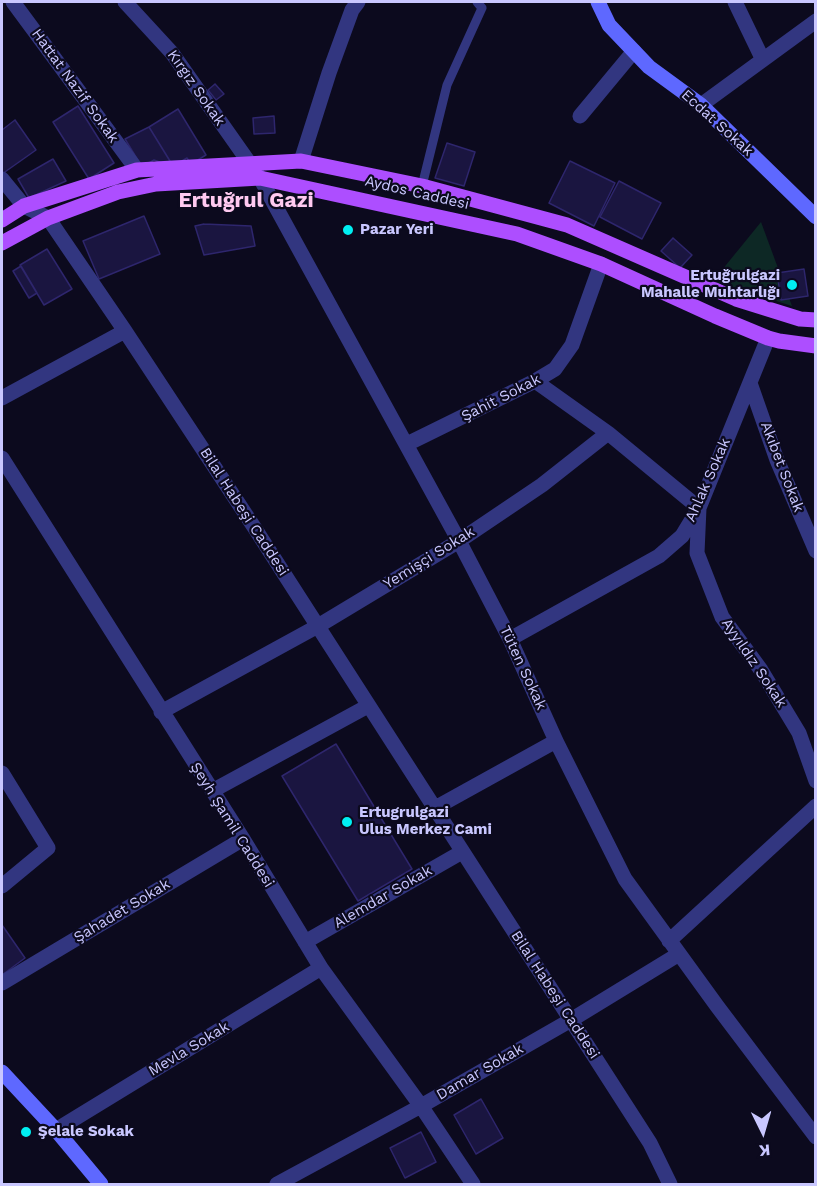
<!DOCTYPE html>
<meta charset="utf-8">
<style>
body{margin:0}
#map{position:relative;width:817px;height:1186px;overflow:hidden;background:#0c0a1e;font-family:"Work Sans",sans-serif}
canvas{display:block}
.frame{position:absolute;inset:0;border:3px solid #c9c7ff;pointer-events:none}
.north{position:absolute;left:733px;top:1102px;width:60px;height:60px;-webkit-text-stroke:4px #0c0a1e;paint-order:stroke;rotate:175deg;font-size:16px;font-weight:700;line-height:24px;text-align:center;color:#c9c7ff}
.north::after{content:'';display:block;margin:auto;width:21px;height:27px;background:#c9c7ff;clip-path:polygon(50% 0,100% 100%,50% 72%,0 100%)}
</style>
<div id="map">
<canvas width="817" height="1186"></canvas>
<div class="frame"></div>
<div class="north">K</div>
</div>
<script>
const c = document.querySelector('canvas').getContext('2d');
c.lineJoin = 'round';
function fillPath(path, color) {
  c.fillStyle = color;
  c.fill(path, 'evenodd');
}
function toPath(rows) {
  const path = new Path2D();
  for (const r of rows) {
    path.moveTo(r[0], r[1]);
    for (let i = 2; i < r.length; i += 2) path.lineTo(r[i], r[i + 1]);
  }
  return path;
}
function stroke(path, color, width, dash) {
  c.strokeStyle = color;
  c.lineWidth = width;
  c.lineCap = dash ? 'butt' : 'round';
  c.setLineDash(dash || []);
  c.stroke(path);
}
function write(font, color, halo, rows, align = 'center') {
  c.font = font + ' "Work Sans",sans-serif';
  c.lineWidth = 4.5;
  c.setLineDash([]);
  c.textBaseline = 'middle';
  c.strokeStyle = halo;
  c.fillStyle = color;
  for (const [text, x, y, turn = 0] of rows) {
    c.save();
    c.translate(x, y);
    c.rotate((+turn || 0) * Math.PI / 180);
    c.textAlign = isNaN(turn) ? turn : align;
    if (halo) c.strokeText(text, 0, 0);
    c.fillText(text, 0, 0);
    c.restore();
  }
}
const green = toPath([
 [761,222,792,306,713,281]
]);
const building = toPath([
 [215,84,224,94,216,100,208,90,215,84],
 [78,106,114,163,89,179,53,122,78,106],
 [178,109,206,155,191,164,187,158,173,166,149,127,178,109],
 [274,116,275,133,254,134,253,118,274,116],
 [15,120,36,150,2,174,2,130,15,120],
 [149,127,170,161,165,164,154,160,142,167,125,139,149,127],
 [447,143,475,152,464,186,435,178,447,143],
 [53,159,66,181,29,198,18,179,53,159],
 [570,161,615,183,594,226,549,203,570,161],
 [619,181,661,203,642,239,600,217,619,181],
 [144,216,160,254,99,279,83,241,144,216],
 [204,224,251,226,255,246,204,255,195,226,204,224],
 [673,238,692,255,680,268,661,251,673,238],
 [47,249,72,289,44,305,20,265,47,249],
 [21,266,37,293,29,298,13,271,21,266],
 [804,269,808,296,781,300,777,273,804,269],
 [336,744,412,869,358,901,282,776,336,744],
 [2,925,25,958,2,975,2,925],
 [481,1099,503,1138,476,1154,454,1115,481,1099],
 [421,1132,436,1162,405,1178,390,1148,421,1132]
]);
const lane = toPath([
 [422,186,447,85,482,8,477,2]
]);
const street = toPath([
 [13,2,137,170],
 [125,2,172,53,260,178,459,541,510,639,556,741,625,879,717,1006,816,1137],
 [735,2,762,58],
 [701,105,816,21],
 [580,116,634,51],
 [301,161,329,73,352,10,358,2],
 [2,179,24,206,48,218,125,331,254,527,650,1143,670,1184],
 [750,383,777,460,816,551],
 [2,398,125,331],
 [608,433,699,508,697,553,722,617,761,670,799,733,816,781],
 [407,444,535,381,555,369,572,345,601,264],
 [2,458,243,839,321,968,421,1106,473,1184],
 [510,639,659,556,682,536,699,508,768,338],
 [161,712,318,626,459,541,542,485,608,433,535,381],
 [2,773,48,848,2,886],
 [212,791,368,706],
 [435,808,556,741],
 [669,941,816,806],
 [305,942,462,852],
 [2,983,243,839],
 [56,1130,321,968],
 [277,1184,421,1106,571,1020,679,954]
]);
const secondary = toPath([
 [598,2,609,25,649,67,701,105,816,217],
 [2,1072,56,1130,101,1184]
]);
const primary = toPath([
 [2,220,24,206,137,170,301,161,422,186,567,225,736,299,800,319,816,320],
 [2,243,48,218,118,192,156,184,260,178,517,234,601,264,715,316,768,338,779,341,816,346]
]);
const markers = [
 [348,230,6,"#00eff2"],
 [792,285,6,"#00eff2"],
 [347,822,6,"#00eff2"],
 [26,1132,6,"#00eff2"]
];
const streetNames = [
 ["Hattat Nazif Sokak",75,86,54],
 ["Kırgız Sokak",196,88,55],
 ["Ecdat Sokak",717,123,42],
 ["Aydos Caddesi",417,193,13],
 ["Şahit Sokak",501,398,-27],
 ["Akıbet Sokak",782,467,69],
 ["Ahlak Sokak",708,480,-66],
 ["Bilal Habeşi Caddesi",244,512,57],
 ["Yemişçi Sokak",429,558,-32],
 ["Ayyıldız Sokak",754,663,56],
 ["Tüten Sokak",523,668,65],
 ["Şeyh Şamil Caddesi",232,825,58],
 ["Alemdar Sokak",383,897,-30],
 ["Şahadet Sokak",122,911,-31],
 ["Bilal Habeşi Caddesi",555,995,57],
 ["Mevla Sokak",189,1049,-31],
 ["Damar Sokak",480,1072,-30]
];
const poiNames = [
 ["Pazar Yeri",360,230],
 ["Ertuğrulgazi",780,276,"right"],
 ["Mahalle Muhtarlığı",780,293,"right"],
 ["Ertugrulgazi",359,813],
 ["Ulus Merkez Cami",359,830],
 ["Şelale Sokak",38,1132]
];
const districtNames = [
 ["Ertuğrul Gazi",246,201]
];
fillPath(green, '#0d2825');
fillPath(building, '#1a1540');
stroke(building, '#2e266d', 1.5);
stroke(lane, '#323680', 9);
stroke(street, '#323680', 15);
stroke(secondary, '#5e68ff', 15);
stroke(primary, '#ad4eff', 15);
for (const [x, y, r, color] of markers) {
  const dot = new Path2D();
  dot.arc(x, y, r, 0, 2 * Math.PI);
  c.fillStyle = color;
  c.fill(dot);
  stroke(dot, '#0c0a1e', 2);
}
write('15px', '#c9c7ff', '#0c0a1e', streetNames);
write('bold 15px', '#c9c7ff', '#0c0a1e', poiNames, 'left');
write('bold 21px', '#ffc9f0', '#0c0a1e', districtNames);
</script>
